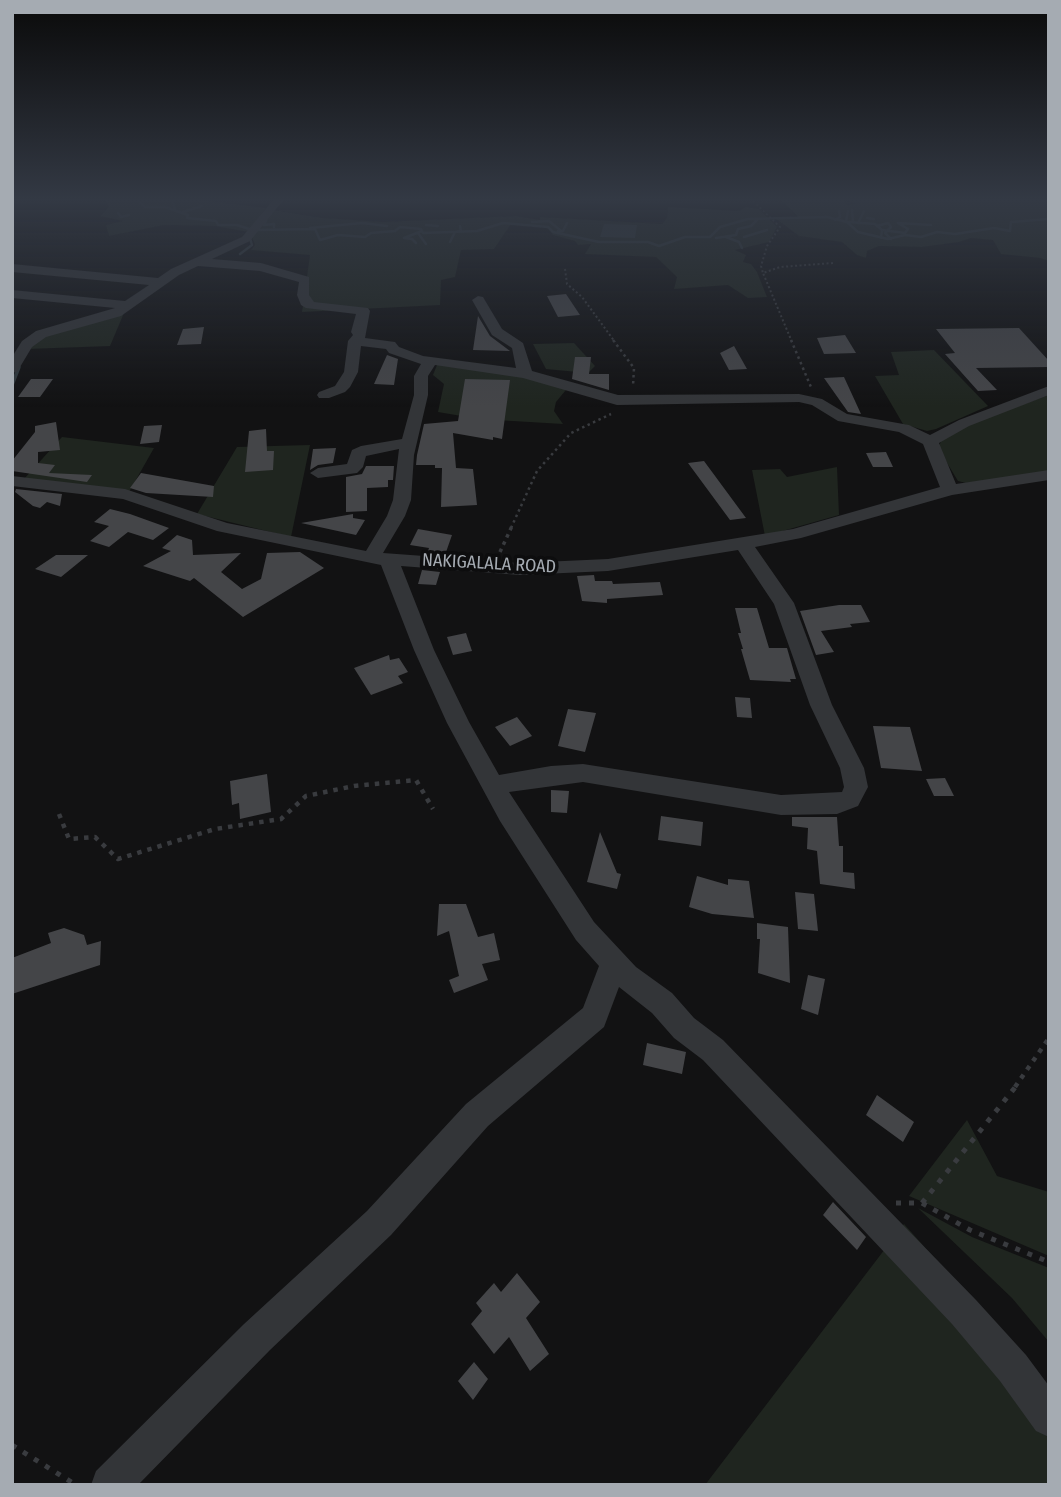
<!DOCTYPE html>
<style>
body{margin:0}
#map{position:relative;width:1061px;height:1497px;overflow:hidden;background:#121213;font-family:"Fira Sans Condensed",sans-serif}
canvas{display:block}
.frame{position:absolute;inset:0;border:14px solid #a5abb2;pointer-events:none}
</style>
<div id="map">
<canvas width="1061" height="1497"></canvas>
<div class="frame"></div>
</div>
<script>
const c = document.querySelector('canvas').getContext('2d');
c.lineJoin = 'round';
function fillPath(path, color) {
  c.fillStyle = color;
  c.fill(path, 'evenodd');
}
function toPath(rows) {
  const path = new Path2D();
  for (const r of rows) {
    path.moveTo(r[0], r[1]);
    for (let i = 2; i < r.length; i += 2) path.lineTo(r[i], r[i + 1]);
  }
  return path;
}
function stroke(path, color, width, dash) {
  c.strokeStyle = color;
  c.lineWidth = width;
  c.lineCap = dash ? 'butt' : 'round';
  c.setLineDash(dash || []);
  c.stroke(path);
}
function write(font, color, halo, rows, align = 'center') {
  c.font = font + ' "Fira Sans Condensed",sans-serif';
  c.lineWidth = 7;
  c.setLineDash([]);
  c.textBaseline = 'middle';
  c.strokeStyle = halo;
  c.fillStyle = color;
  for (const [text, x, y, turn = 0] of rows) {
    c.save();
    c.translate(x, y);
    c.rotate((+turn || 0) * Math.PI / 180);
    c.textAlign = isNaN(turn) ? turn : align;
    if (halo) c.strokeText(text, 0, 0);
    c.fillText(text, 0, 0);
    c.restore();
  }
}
const green = toPath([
 [104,198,181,198,266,208,249,232,215,226,164,225,109,236,106,225,123,221,100,216,109,207],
 [780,198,841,198,847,205,856,204,845,198,1049,198,1049,261,1040,258,1001,254,993,240,971,238,959,242,922,247,879,246,867,251,866,258,857,255,842,242,799,236,775,218,798,217],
 [668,207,739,211,746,207,759,209,777,227,769,242,735,250,746,255,743,262,751,264,757,272,767,297,748,298,728,285,674,289,677,277,656,257,585,254,591,244,578,245,575,241,553,235,548,227,511,224,494,249,461,250,455,277,441,280,440,305,302,312,310,255,251,250,255,245,252,237,273,210,323,218,383,222,516,216,540,220,540,217,662,224,667,218],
 [124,313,110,346,27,349,43,332],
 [574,343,595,366,588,373,546,369,533,344],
 [934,350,988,406,936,429,927,431,903,424,875,376,899,375,891,352],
 [441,361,570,385,556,402,554,411,563,424,479,419,438,412,444,384,433,375,437,365],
 [1049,395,1049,473,966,483,958,481,938,448,943,437,954,429],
 [62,437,154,448,129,492,24,479],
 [310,445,291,537,197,514,237,447],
 [837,467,839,515,765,536,752,470,780,469,787,477],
 [967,1120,997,1176,1049,1192,1049,1256,909,1196],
 [918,1208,972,1237,1049,1268,1049,1342,1012,1298],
 [904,1224,1049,1387,1049,1485,705,1485]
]);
const water = toPath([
 [604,224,637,225,635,238,600,237]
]);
const streamFar1 = toPath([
 [135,198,145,207,165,207,188,215,187,218,216,221,218,225,237,225,249,229],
 [171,198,175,209],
 [852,210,853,222],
 [183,212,202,206],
 [118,213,121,217,129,215],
 [867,218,874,219],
 [266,220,264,225,274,224,274,227],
 [835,220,840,217,839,211],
 [532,222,549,221,560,230],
 [846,222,848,211],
 [849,222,875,224,882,230],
 [858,223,864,211],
 [426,225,438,226],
 [877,226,888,223,891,227,885,233,891,239],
 [310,228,362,223,387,226],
 [256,230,315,229,320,240,338,235,365,237,371,233,395,231,400,227,421,229,423,233,477,231,503,223,548,227,553,232,599,242,648,242,659,246,685,237,710,237,720,227,748,219,827,217,847,222,858,232,888,239,905,235,921,237,937,232,955,234,994,228,1010,231,1011,222,1049,219],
 [558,231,563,231,567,223],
 [418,233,426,244],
 [726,237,739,242,742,248],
 [744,237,767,230],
 [716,238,736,235,738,229,751,226,757,220],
 [881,238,882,230,905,233,908,229,898,223,931,225],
 [450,242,455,232,461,231,460,226],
 [416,243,412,239,404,238,422,231],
 [240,254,252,245,250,238]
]);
const stream = toPath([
 [12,385,19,367]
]);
const building = toPath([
 [566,294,580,315,558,317,547,296],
 [478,316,490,336,510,351,473,350],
 [204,327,201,344,177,345,183,329],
 [1019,328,1049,361,1049,367,976,368,997,390,978,391,945,354,955,353,936,329],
 [845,335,856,353,824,354,817,338],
 [734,346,747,369,729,370,720,353],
 [387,355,398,359,394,385,374,384],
 [575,357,591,357,589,374,609,374,609,390,572,379],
 [844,377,861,414,848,412,824,378],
 [31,379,53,379,40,397,18,397],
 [465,379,510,380,502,439,493,437,493,440,453,433,456,468,473,469,477,505,441,507,442,468,435,468,435,465,416,465,417,455,424,424,458,421],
 [56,422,60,450,38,452,38,463,55,465,49,473,92,475,87,482,12,471,12,461,35,432,35,426],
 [162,425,159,442,140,444,144,426],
 [266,429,267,451,274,451,273,470,245,472,249,431],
 [336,448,333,463,318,465,310,470,313,449],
 [886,452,893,467,873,467,866,453],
 [704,461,746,518,730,520,688,463],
 [366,466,394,466,393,480,388,480,388,487,367,488,367,511,346,512,346,477,362,474],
 [141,473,214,486,213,497,146,493,130,488],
 [16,489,62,494,60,506,47,502,40,508,33,506,15,492],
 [110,509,130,514,169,528,153,540,128,532,109,547,90,541,109,526,94,522],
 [353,514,353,518,365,520,356,535,301,523],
 [418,529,452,535,445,555,427,554,429,548,410,545],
 [177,535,192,540,193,555,241,553,221,572,242,589,261,579,267,553,300,552,324,568,243,617,194,578,190,581,143,566,171,551,162,548],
 [56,555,88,555,61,577,35,569],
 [422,570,440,572,436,585,418,584],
 [594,575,595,581,612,581,613,584,660,582,663,595,607,599,607,603,582,601,577,576],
 [839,605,861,605,870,622,850,624,852,627,821,631,834,652,816,655,800,611],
 [735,608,757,608,769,648,787,648,796,679,790,679,791,682,750,680,741,649,743,649,738,633,741,633],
 [466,633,472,651,453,655,447,637],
 [389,655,390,660,399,658,408,672,398,676,403,683,371,695,354,668],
 [735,697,750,698,752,718,737,717],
 [568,709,596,713,585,752,558,746],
 [517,717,532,736,510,746,495,727],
 [873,726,910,727,922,771,881,768],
 [267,774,271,812,240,819,239,803,232,805,230,781],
 [945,778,954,796,934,796,926,779],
 [551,790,569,791,567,813,551,812],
 [661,816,703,822,701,846,658,840],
 [792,817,837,817,839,846,843,846,843,872,854,873,855,889,820,884,817,851,807,849,808,828,792,826],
 [600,832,617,873,621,874,617,889,587,882],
 [697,876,728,885,728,879,749,881,754,918,712,914,689,907],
 [795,892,814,894,818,931,798,929],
 [439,904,466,904,478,937,494,933,500,960,482,964,488,980,454,993,449,980,459,976,449,931,437,936],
 [757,923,788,927,790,983,758,973,760,939,757,939],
 [64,928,84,935,87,945,101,941,100,965,12,994,12,958,51,943,48,933],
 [808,975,825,979,818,1015,801,1009],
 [647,1043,686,1052,682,1074,643,1065],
 [877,1095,914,1122,903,1142,866,1115],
 [833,1202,866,1237,857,1250,823,1215],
 [517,1273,540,1302,526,1318,549,1354,530,1371,509,1337,494,1354,471,1324,482,1311,476,1303,494,1283,501,1292],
 [474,1362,488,1379,473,1400,458,1381]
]);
const pathFar4 = toPath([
 [750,198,780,227,767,246,761,266,763,273],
 [565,269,567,284,582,297,615,342],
 [792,342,763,273,780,267,833,263]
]);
const pathFar3 = toPath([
 [613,340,634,368,633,386],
 [791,340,811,387],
 [511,528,537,471,571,433,611,414]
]);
const pathFar2 = toPath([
 [500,552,512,526]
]);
const pathFar1 = toPath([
 [59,814,69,839,95,837,118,859,215,829,281,819,306,796,354,786,416,780,433,809],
 [1015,1087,1049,1038]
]);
const path = toPath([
 [896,1203,922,1203,970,1230,1049,1262],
 [922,1203,1017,1085],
 [12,1445,76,1485]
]);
const street = toPath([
 [275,198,285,198,250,241,212,259,261,263,309,277,309,295,314,302,368,308,370,311,365,338,395,342,399,347,423,356,516,368,512,348,492,335,472,300,478,296,483,297,502,329,523,343,532,371,618,395,799,394,822,399,847,414,909,425,930,435,959,420,1049,386,1049,395,969,426,939,443,956,484,1049,470,1049,480,952,495,801,538,755,547,794,603,832,705,864,768,868,787,858,806,837,814,781,815,583,782,509,792,594,922,636,967,672,993,694,1018,723,1040,976,1300,1026,1355,1049,1386,1049,1437,1036,1431,1000,1381,952,1324,703,1060,674,1038,652,1013,619,987,604,1027,488,1126,391,1235,270,1350,138,1485,91,1485,96,1471,244,1324,367,1211,466,1104,583,1008,599,966,576,940,500,821,447,723,414,650,381,565,217,531,123,499,12,486,12,476,125,489,227,523,366,551,387,516,393,500,399,449,366,456,363,467,357,473,318,478,310,473,318,468,347,464,352,450,361,446,402,439,414,395,414,376,421,364,389,353,386,349,361,346,358,372,350,387,345,392,329,398,319,398,317,395,319,392,335,386,344,372,348,341,353,335,351,332,356,314,306,308,301,305,297,295,299,282,260,271,198,266,179,275,121,316,46,337,32,347,17,372,12,373,12,357,22,341,36,331,115,308,12,298,12,290,125,301,149,285,12,272,12,264,158,278,171,269,242,237,275,198],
 [435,365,523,378,617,405,799,402,812,405,838,421,899,432,923,444,940,487,793,529,608,559,520,563,383,553,405,516,411,500,414,455,428,395,428,376,435,365],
 [738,550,774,604,810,705,840,768,844,787,842,792,781,795,583,764,551,766,499,775,469,722,434,650,401,566,520,575,608,571,738,550]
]);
const farStreetnames = [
 ["NAKIGALALA ROAD",489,564,3]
];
fillPath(green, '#1f251f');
fillPath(water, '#2f383c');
stroke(streamFar1, '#2f383c', 2.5);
stroke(stream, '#2f383c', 3.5);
fillPath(building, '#444548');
stroke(pathFar4, '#393b3f', 2, [2, 2.5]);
stroke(pathFar3, '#393b3f', 2.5, [2.5, 3.5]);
stroke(pathFar2, '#393b3f', 3.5, [3.5, 4.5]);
stroke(pathFar1, '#393b3f', 4.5, [4.5, 6]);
stroke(path, '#393b3f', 5, [5, 8]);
fillPath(street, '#333538');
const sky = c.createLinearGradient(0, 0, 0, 407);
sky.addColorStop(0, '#0a0a0a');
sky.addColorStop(0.49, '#333944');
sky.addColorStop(1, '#33394400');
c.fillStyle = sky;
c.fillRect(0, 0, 1061, 407);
write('18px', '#a5abb2', '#0d0d0e', farStreetnames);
</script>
